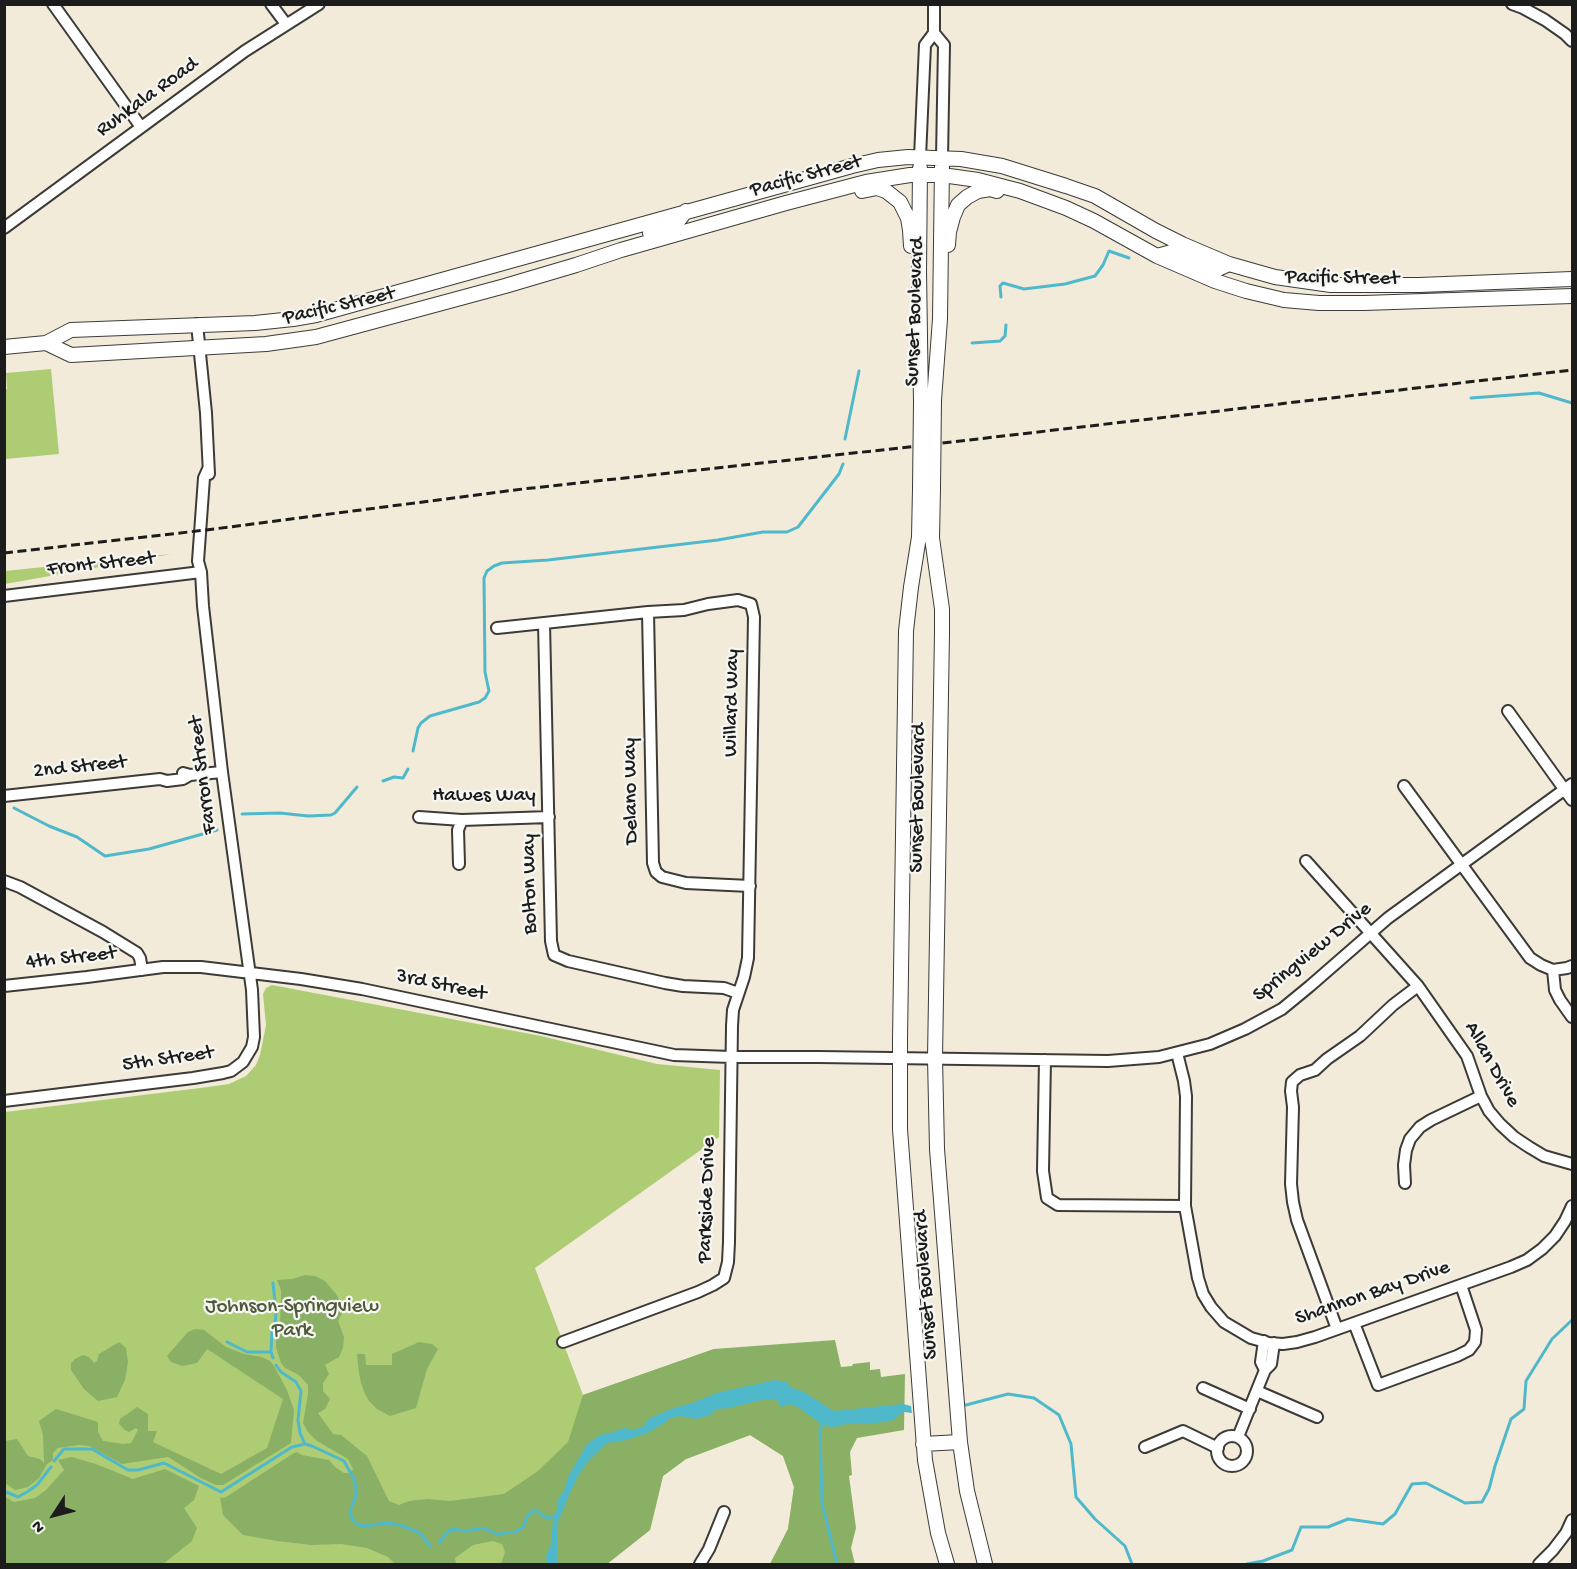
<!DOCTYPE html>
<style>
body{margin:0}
#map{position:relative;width:1577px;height:1569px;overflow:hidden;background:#f2ebd9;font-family:"Gochi Hand",sans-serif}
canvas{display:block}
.frame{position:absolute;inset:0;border:6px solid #1c1c1c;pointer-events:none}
.north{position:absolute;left:24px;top:1485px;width:60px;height:60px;-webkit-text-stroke:4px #f6f6f2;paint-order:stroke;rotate:234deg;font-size:16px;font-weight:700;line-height:24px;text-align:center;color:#1c1c1c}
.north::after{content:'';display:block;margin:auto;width:21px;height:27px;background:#1c1c1c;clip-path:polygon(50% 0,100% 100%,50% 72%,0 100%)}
</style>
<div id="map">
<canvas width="1577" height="1569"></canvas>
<div class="frame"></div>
<div class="north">N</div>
</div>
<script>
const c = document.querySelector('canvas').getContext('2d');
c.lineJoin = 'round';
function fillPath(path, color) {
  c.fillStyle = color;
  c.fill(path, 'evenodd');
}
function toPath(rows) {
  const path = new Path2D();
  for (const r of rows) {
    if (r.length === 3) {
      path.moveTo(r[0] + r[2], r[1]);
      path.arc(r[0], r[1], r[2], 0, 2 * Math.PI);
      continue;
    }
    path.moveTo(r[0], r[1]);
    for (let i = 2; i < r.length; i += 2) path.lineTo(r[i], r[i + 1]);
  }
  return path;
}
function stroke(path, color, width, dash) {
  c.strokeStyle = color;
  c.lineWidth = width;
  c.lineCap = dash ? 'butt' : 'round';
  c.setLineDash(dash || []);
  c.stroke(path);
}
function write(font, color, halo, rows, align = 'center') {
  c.font = font + ' "Gochi Hand",sans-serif';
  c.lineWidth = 4.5;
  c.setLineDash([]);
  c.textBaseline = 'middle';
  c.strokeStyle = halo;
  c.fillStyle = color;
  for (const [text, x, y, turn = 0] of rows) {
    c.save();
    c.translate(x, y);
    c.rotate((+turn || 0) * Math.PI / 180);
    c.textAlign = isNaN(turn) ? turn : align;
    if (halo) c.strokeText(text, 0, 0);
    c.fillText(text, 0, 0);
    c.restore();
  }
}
const green = toPath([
 [51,369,59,454,5,459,4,390,7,389,6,373],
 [171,554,22,581,5,584,5,571],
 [272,985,541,1036,657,1064,720,1070,719,1137,535,1268,583,1395,714,1349,848,1526,770,1564,788,1529,794,1487,783,1456,750,1435,686,1459,663,1476,650,1530,607,1564,5,1564,5,1112,208,1087,229,1084,246,1076,256,1065,260,1055,266,1025,263,994,266,988]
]);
const forest = toPath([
 [305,1275,315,1276,325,1281,336,1294,344,1309,338,1321,344,1337,343,1348,339,1357,325,1365,329,1374,323,1383,323,1391,330,1399,325,1409,318,1413,333,1434,341,1435,367,1456,389,1501,399,1505,409,1501,428,1499,450,1501,504,1494,538,1471,568,1442,583,1395,714,1349,835,1340,841,1367,852,1366,853,1364,870,1362,870,1370,880,1369,881,1377,905,1374,904,1430,857,1438,850,1452,852,1475,849,1476,856,1528,851,1548,855,1564,770,1564,788,1529,794,1487,783,1456,750,1435,686,1459,663,1476,650,1530,607,1564,501,1564,505,1552,502,1544,493,1541,473,1545,455,1558,456,1564,395,1564,388,1557,367,1548,341,1544,311,1545,277,1541,243,1535,223,1515,220,1497,223,1498,226,1497,294,1453,297,1452,302,1455,329,1460,335,1467,344,1473,350,1473,353,1469,348,1459,317,1441,308,1432,303,1423,308,1394,308,1385,299,1375,285,1368,281,1363,276,1347,276,1337,280,1325,281,1298,281,1290,277,1280,292,1279],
 [195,1329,204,1330,226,1347,244,1354,262,1357,270,1361,274,1366,287,1390,294,1410,291,1443,223,1485,216,1485,201,1478,168,1457,122,1464,89,1446,79,1445,58,1448,53,1453,53,1460,47,1464,39,1478,28,1487,15,1490,5,1483,5,1441,17,1439,28,1456,40,1459,44,1463,43,1435,39,1421,56,1409,98,1422,98,1432,103,1441,123,1444,131,1443,138,1430,136,1428,129,1432,125,1430,119,1424,120,1419,137,1407,148,1414,148,1431,157,1431,153,1442,221,1474,267,1448,283,1399,207,1349,197,1363,182,1366,171,1362,167,1356,188,1332],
 [119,1342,126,1348,128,1362,125,1380,117,1397,98,1401,84,1389,71,1370,71,1363,75,1359,83,1355,89,1357,94,1363,97,1361,99,1354],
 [419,1342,432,1344,438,1349,427,1369,416,1408,390,1416,377,1409,369,1401,365,1394,361,1383,359,1373,357,1354,365,1354,366,1365,392,1365,392,1354],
 [72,1457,96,1464,133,1479,165,1469,199,1486,194,1500,184,1508,197,1528,192,1541,163,1564,5,1564,5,1497,14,1502,35,1498,46,1490,64,1470,58,1460]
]);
const water = toPath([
 [775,1380,787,1382,790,1387,802,1391,834,1411,903,1404,911,1406,912,1413,904,1412,899,1415,894,1420,870,1424,851,1423,834,1427,824,1426,798,1407,789,1404,782,1407,779,1404,777,1400,766,1399,724,1409,721,1408,713,1411,711,1415,695,1419,680,1416,670,1418,666,1422,649,1432,627,1440,607,1443,589,1460,578,1476,569,1495,558,1522,557,1564,547,1564,546,1556,551,1544,553,1520,555,1513,557,1510,558,1500,560,1495,563,1493,569,1475,587,1444,600,1435,613,1432,624,1428,634,1430,644,1426,648,1419,671,1409,695,1402,716,1393]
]);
const stream = toPath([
 [1001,297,1000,286,1003,283,1024,289,1065,284,1095,276,1103,265,1109,251,1129,258],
 [972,343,1000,341,1005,336,1006,325],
 [1471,398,1539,393,1572,403],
 [845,439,859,371],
 [413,751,418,728,421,723,430,716,479,702,485,698,489,691,485,672,484,578,487,571,494,566,502,563,548,560,718,540,763,532,787,532,798,527,839,474,843,464],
 [383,781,394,777,403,778,408,769],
 [14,808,49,826,77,837,105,856,149,849,217,830],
 [242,814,280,813,308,816,331,815,335,813,357,787],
 [273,1283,276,1312,275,1325,272,1331,271,1352,273,1358],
 [227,1342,247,1352,271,1352],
 [276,1365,281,1372,296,1382,301,1391,298,1420,300,1433,305,1444],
 [966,1405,1008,1394,1034,1398,1059,1415,1071,1444,1076,1497,1095,1519,1125,1546,1132,1564],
 [824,1423,820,1429,822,1503,837,1564],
 [54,1461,64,1449,92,1449,128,1470,138,1470,164,1463,221,1492,292,1447,305,1444,312,1446,344,1461,354,1479,356,1486,356,1495,350,1512,352,1518,357,1524,363,1526,387,1523,400,1525,420,1533,430,1546],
 [4,1491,18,1497,27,1492,37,1485,51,1467],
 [439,1543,445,1535,452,1529,466,1531,484,1528,499,1535,504,1533,516,1532,523,1527,527,1517,531,1512,535,1510,547,1518,558,1515],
 [1247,1564,1263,1561,1292,1550,1301,1527,1328,1527,1348,1519,1383,1524,1395,1514,1412,1484,1426,1483,1465,1503,1482,1502,1489,1489,1495,1466,1511,1419,1524,1409,1526,1381,1552,1339,1572,1320]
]);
const minor = toPath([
 [53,4,141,127],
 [271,4,286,24],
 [1512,4,1523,8,1545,20,1565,34,1572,41],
 [934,33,944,45,942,158],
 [920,157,925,45,934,33,934,4],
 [4,228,245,51,319,4],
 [197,324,206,413,209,474],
 [4,596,201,572],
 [648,612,653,863,656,872,662,877,686,883,750,886],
 [544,623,551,941,554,955,568,961,665,983,683,986,724,988,738,993],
 [497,628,648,612,684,610,708,604,738,600,751,604,754,617,748,958,744,977,733,1010,732,1026,729,1242,728,1262,724,1278,713,1285,698,1292,563,1342],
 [1508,711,1572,800],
 [183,773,190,775,222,772],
 [1404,786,1530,958,1541,965,1553,970,1567,968,1572,966],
 [4,796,160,779,167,781,183,779,190,775],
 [419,817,462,820,549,817],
 [1306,861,1418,986,1467,1056,1481,1096,1489,1111,1500,1124,1514,1137,1529,1147,1544,1156,1572,1164],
 [459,864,458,830,462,820],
 [4,881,20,887,103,932,137,953,140,958,142,970],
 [1553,970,1555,990,1560,1000,1572,1017],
 [4,986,87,977,163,967,201,967,301,979,362,989,674,1055,731,1057,819,1057,1108,1061,1159,1057,1210,1044,1245,1029,1282,1009,1310,986,1388,918,1572,784],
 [1177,1053,1184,1081,1186,1096,1185,1206,1198,1278,1203,1294,1211,1307,1224,1322,1251,1338,1269,1343,1283,1344,1297,1342,1315,1337,1511,1267,1527,1260,1542,1249,1555,1236,1565,1221,1572,1206],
 [1045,1060,1043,1171,1047,1198,1058,1205,1185,1206],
 [4,1101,193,1078,223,1073,231,1071,243,1062,252,1047,254,1037,252,990,222,772,203,606,201,572,198,561,204,478,208,469],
 [1405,1183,1404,1165,1406,1150,1410,1139,1420,1127,1431,1120,1481,1096],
 [1354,1323,1378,1385,1457,1356,1469,1350,1475,1342,1476,1330,1461,1285],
 [1337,1329,1297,1220,1293,1202,1291,1184,1293,1107,1291,1091,1292,1082,1300,1075,1315,1070,1327,1059,1360,1036,1393,1005,1418,986],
 [1264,1341,1261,1362,1265,1370,1271,1364,1274,1343],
 [1203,1388,1250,1409],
 [1257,1391,1317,1417],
 [1232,1451,15],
 [1238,1437,1265,1370],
 [1145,1447,1183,1431,1218,1448],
 [700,1564,709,1549,724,1512],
 [1539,1564,1553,1550,1566,1533,1572,1520]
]);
const major = toPath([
 [920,168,919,271,921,402],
 [862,191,877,188,886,191,900,202,908,218,910,230,911,246],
 [650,233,675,225,686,211],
 [948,245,949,232,953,217,958,205,967,197,978,191,990,189,997,191],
 [1157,256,1175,251,1216,270,1229,264],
 [46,343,71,355,266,344,316,337,505,286,576,265,621,250,786,203,866,182,910,175,942,175,978,180,1020,191,1066,208,1094,221,1157,256,1215,281,1246,291,1284,300,1319,303,1364,303,1572,296],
 [4,347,46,343,71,330,255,323,293,319,316,315,852,166,878,160,908,157,961,159,1002,166,1066,186,1095,196,1156,231,1182,244,1229,264,1275,277,1331,285,1419,285,1572,279],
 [934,400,940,319,942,166],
 [933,488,932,538,942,609,942,632,935,1058,937,1149,960,1442,967,1491,985,1564],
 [920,489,919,537,911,587,906,631,900,1039,900,1129,925,1460,938,1533,947,1564],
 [923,1444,960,1442]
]);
const rail = toPath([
 [4,553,206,530,523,489,900,448,1572,370]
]);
const majorBridge = toPath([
 [933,488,934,400],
 [920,489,921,402]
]);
const streetNames = [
 ["Ruhkala Road",148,98,-36],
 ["Pacific Street",806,177,-15],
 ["Pacific Street",1342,279,1],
 ["Pacific Street",339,307,-13],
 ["Sunset Boulevard",916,312,-88],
 ["Front Street",101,565,-6],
 ["Willard Way",733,703,-89],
 ["2nd Street",80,768,-6],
 ["Farron Street",204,775,-97],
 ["Delano Way",632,791,-91],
 ["Hawes Way",484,797],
 ["Sunset Boulevard",919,798,-89],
 ["Bolton Way",531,884,-91],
 ["Springview Drive",1313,953,-39],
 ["4th Street",71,959,-6],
 ["3rd Street",441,986,12],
 ["5th Street",168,1060,-8],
 ["Allan Drive",1491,1065,61],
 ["Parkside Drive",708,1200,-88],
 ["Sunset Boulevard",927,1285,-94],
 ["Shannon Bay Drive",1373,1294,-19]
];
const parkNames = [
 ["Johnson-Springview",292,1308],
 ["Park",292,1332]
];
fillPath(green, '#aecc73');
fillPath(forest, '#8ab065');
fillPath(water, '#4fb9cb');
stroke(stream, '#4fb9cb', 3);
stroke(minor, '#3c3b38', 14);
stroke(major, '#3c3b38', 16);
stroke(minor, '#fff', 10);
stroke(major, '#fff', 14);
stroke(rail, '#1c1c1c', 3, [9, 4.5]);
stroke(majorBridge, '#3c3b38', 16, []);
stroke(majorBridge, '#fff', 14);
write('21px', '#1c1c1c', '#f6f6f2', streetNames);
write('21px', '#4f5a3a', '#f6f6f2', parkNames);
</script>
